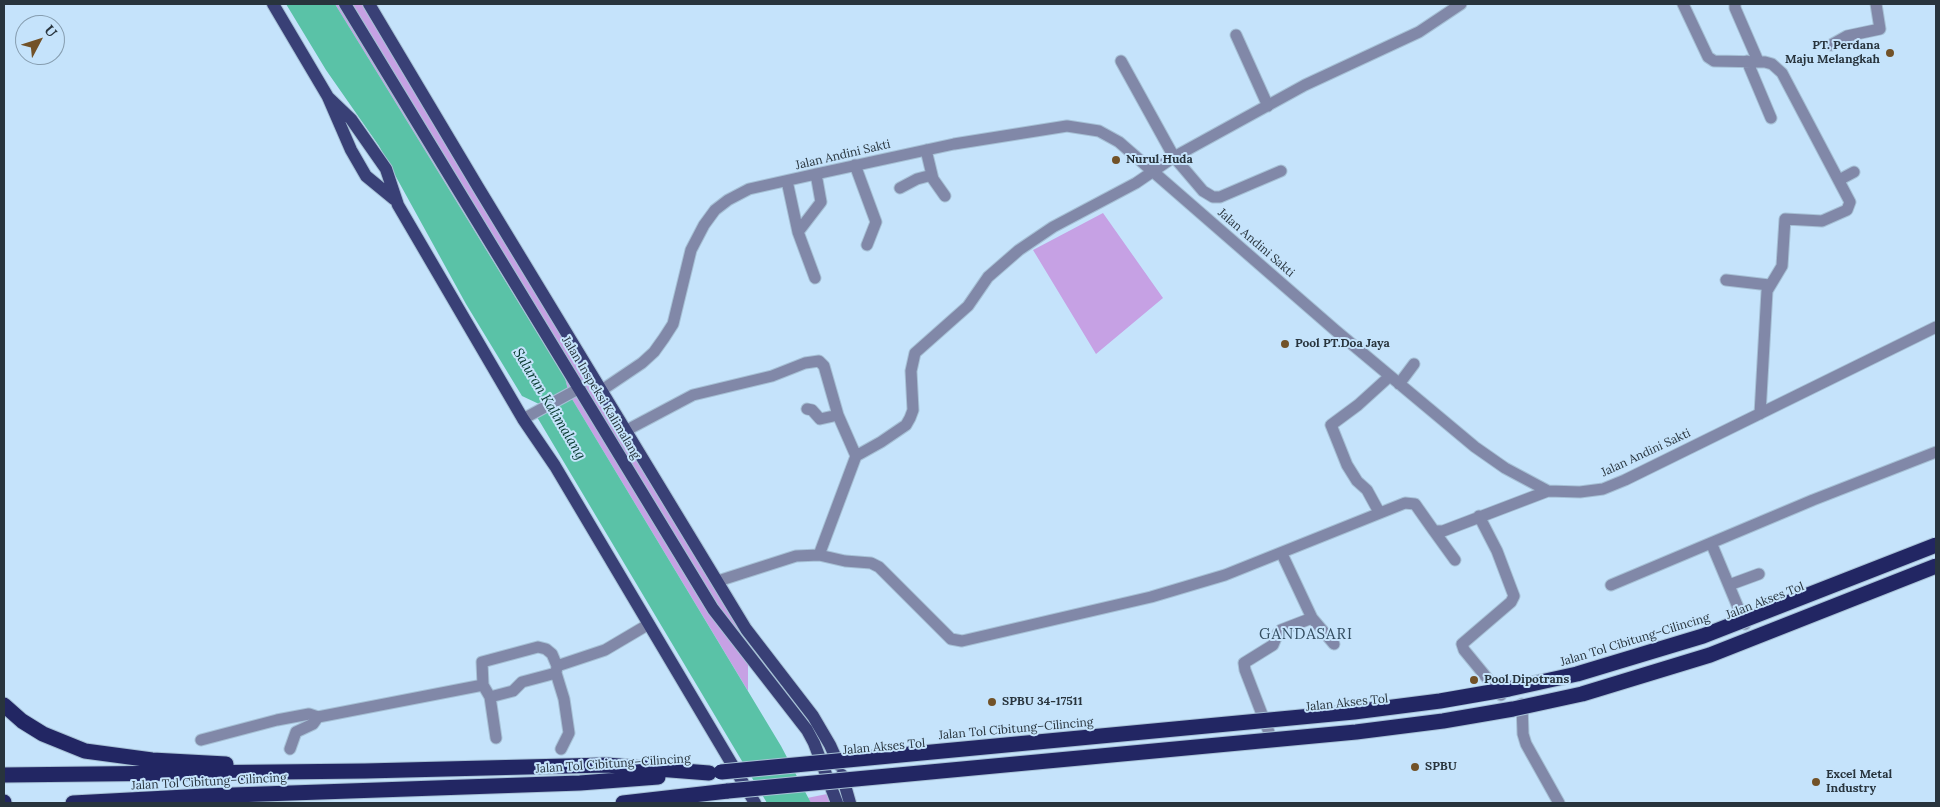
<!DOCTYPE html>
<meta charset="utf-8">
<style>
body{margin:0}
#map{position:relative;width:1940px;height:807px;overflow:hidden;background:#c5e3fb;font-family:Lora,serif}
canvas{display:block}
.frame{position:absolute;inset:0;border:5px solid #28343d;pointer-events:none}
.north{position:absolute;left:15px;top:15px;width:50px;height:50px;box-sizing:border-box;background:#c5e3fb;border:1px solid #869daf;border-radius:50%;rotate:50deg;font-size:14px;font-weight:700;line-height:20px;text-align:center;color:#28343d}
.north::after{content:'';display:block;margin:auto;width:18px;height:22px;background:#725228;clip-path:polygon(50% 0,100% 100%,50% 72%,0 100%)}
</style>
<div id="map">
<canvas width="1940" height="807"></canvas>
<div class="frame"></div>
<div class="north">U</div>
</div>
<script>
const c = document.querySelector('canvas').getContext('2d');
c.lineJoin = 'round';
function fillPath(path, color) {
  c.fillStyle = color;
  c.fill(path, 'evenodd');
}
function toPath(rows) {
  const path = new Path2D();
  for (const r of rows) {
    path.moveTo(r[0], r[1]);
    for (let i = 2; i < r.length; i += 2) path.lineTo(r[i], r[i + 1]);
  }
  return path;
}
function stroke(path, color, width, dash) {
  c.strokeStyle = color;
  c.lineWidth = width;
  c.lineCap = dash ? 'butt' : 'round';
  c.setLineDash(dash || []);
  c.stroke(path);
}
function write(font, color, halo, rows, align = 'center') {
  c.font = font + ' Lora,serif';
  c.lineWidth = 4;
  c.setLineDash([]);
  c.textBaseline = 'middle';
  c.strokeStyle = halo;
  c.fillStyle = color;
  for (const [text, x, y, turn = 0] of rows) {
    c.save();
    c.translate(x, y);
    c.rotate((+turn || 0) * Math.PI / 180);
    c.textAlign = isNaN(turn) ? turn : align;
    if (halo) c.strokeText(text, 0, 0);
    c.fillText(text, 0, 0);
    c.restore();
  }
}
const green = toPath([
 [335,4,369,4,759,647,748,656,748,691,569,394,565,378],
 [1103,213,1163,298,1096,354,1033,250],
 [832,793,837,803,811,803,807,798]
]);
const water = toPath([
 [286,4,335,4,565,378,569,394,781,746,811,803,767,803,537,417,539,404,522,396,466,304,379,146,326,70]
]);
const minor = toPath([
 [1683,4,1708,57,1714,61,1765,62,1772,64,1782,73,1850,202,1847,210,1822,221,1785,219,1782,266,1767,291,1760,414],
 [1735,4,1735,8,1758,61],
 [1236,35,1268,106],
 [1831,45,1847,36,1880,29,1876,4],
 [1121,61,1174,157,1203,191,1213,197,1220,197,1281,171],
 [1747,61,1771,118],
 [926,150,933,179,945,196],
 [855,165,876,222,867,245],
 [1839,180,1854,172],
 [787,181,798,232,815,278],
 [900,188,917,179,932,175],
 [798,232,821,202,816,174],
 [1726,280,1769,285],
 [1399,384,1414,364],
 [602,390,642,363,654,352,664,338,673,324,691,250,704,225,715,210,728,200,749,189,816,174,954,144,1067,126,1099,131,1119,142,1335,330,1475,447,1505,468,1548,491,1580,492,1603,489,1625,480,1936,327],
 [807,409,812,410,820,419,838,415],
 [523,419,580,388],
 [627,430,693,395,772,376,805,363,819,361,824,366,838,415,856,456],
 [1379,512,1367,490,1357,481,1347,465,1331,425,1358,405,1390,376],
 [1479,516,1497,551,1514,596,1511,602,1462,644,1464,650,1501,695],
 [1434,531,1455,560],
 [1712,545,1745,624],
 [1282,554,1312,618,1334,644],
 [819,555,856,456,881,442,906,425,910,418,913,410,911,371,915,353,968,306,988,277,1019,250,1053,227,1136,183,1174,157,1305,85,1419,32,1461,4],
 [718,581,796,556,819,555,845,561,871,563,879,567,951,639,962,641,1151,597,1225,575,1405,503,1415,504,1434,531,1443,531,1548,491],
 [1611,585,1813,500,1936,452],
 [1729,585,1759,574],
 [490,697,513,691,522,682,556,673],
 [1522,704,1523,734,1526,744,1559,803],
 [1270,735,1245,670,1244,663,1273,645,1278,633,1281,630,1312,618],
 [496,738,490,697,483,685,482,662,538,647,546,649,552,654,557,666],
 [201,740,277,720,309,714,318,717,483,685],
 [290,749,296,732,313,724,318,717],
 [561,749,569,733,564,699,556,673,557,666,605,650,649,624]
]);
const major = toPath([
 [273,4,328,97,351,150,366,176,394,199],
 [345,4,713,609,807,730,814,743,837,803],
 [369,4,478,187,746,629,813,716,830,745,839,765],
 [328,97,351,119,386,169,398,205,523,419,555,466,755,803],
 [842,775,850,803]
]);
const highway = toPath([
 [4,705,22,721,43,734,85,751,152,760,226,764],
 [4,775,365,771,606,765,709,773],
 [4,802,4,803],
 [73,803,205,796,580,783,658,777],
 [623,803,728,791]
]);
const highwayBridge = toPath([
 [721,772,1354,712,1440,701,1509,689,1577,674,1703,636,1936,545],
 [728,791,1356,732,1443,721,1513,709,1582,694,1710,655,1936,566]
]);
const markers = [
 [1890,53,5,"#725228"],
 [1116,160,5,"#725228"],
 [1285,344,5,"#725228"],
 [1474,680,5,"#725228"],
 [992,702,5,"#725228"],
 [1415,767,5,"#725228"],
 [1816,782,5,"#725228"]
];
const poiNames = [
 ["PT. Perdana",1880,46,"right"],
 ["Maju Melangkah",1880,60,"right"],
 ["Nurul Huda",1126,160],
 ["Pool PT.Doa Jaya",1295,344],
 ["Pool Dipotrans",1484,680],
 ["SPBU 34-17511",1002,702],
 ["SPBU",1425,767],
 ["Excel Metal",1826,775],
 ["Industry",1826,789]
];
const streetNames = [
 ["Jalan Andini Sakti",843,155,-13],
 ["Jalan Andini Sakti",1256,243,41],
 ["Jalan Inspeksi Kalimalang",601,398,59],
 ["Jalan Andini Sakti",1646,453,-25],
 ["Jalan Akses Tol",1765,601,-21],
 ["Jalan Tol Cibitung–Cilincing",1635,640,-17],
 ["Jalan Akses Tol",1347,703,-6],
 ["Jalan Tol Cibitung–Cilincing",1016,729,-5],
 ["Jalan Akses Tol",884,747,-5],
 ["Jalan Tol Cibitung–Cilincing",613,764,-4],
 ["Jalan Tol Cibitung–Cilincing",209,782,-3]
];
const waterNames = [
 ["Saluran Kalimalang",549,404,59]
];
const quarterNames = [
 ["GANDASARI",1306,635]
];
fillPath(green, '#c6a1e4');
fillPath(water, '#5ac2a7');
stroke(minor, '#a6c0d5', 13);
stroke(major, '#a6c0d5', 14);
stroke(highway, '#a6c0d5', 17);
stroke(minor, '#8188a8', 11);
stroke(major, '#394076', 12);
stroke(highway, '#222663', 15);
stroke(highwayBridge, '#a6c0d5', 17, []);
stroke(highwayBridge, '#222663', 15);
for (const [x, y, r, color] of markers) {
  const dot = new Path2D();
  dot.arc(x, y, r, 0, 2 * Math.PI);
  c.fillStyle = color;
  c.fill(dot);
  stroke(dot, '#c5e3fb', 2);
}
write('bold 12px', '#28343d', '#c5e3fb', poiNames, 'left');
write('12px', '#28343d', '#c5e3fb', streetNames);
write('italic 14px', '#06382d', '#c5e3fb', waterNames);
c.letterSpacing = '1px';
write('15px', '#334d60', '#c5e3fb', quarterNames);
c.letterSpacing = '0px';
</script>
